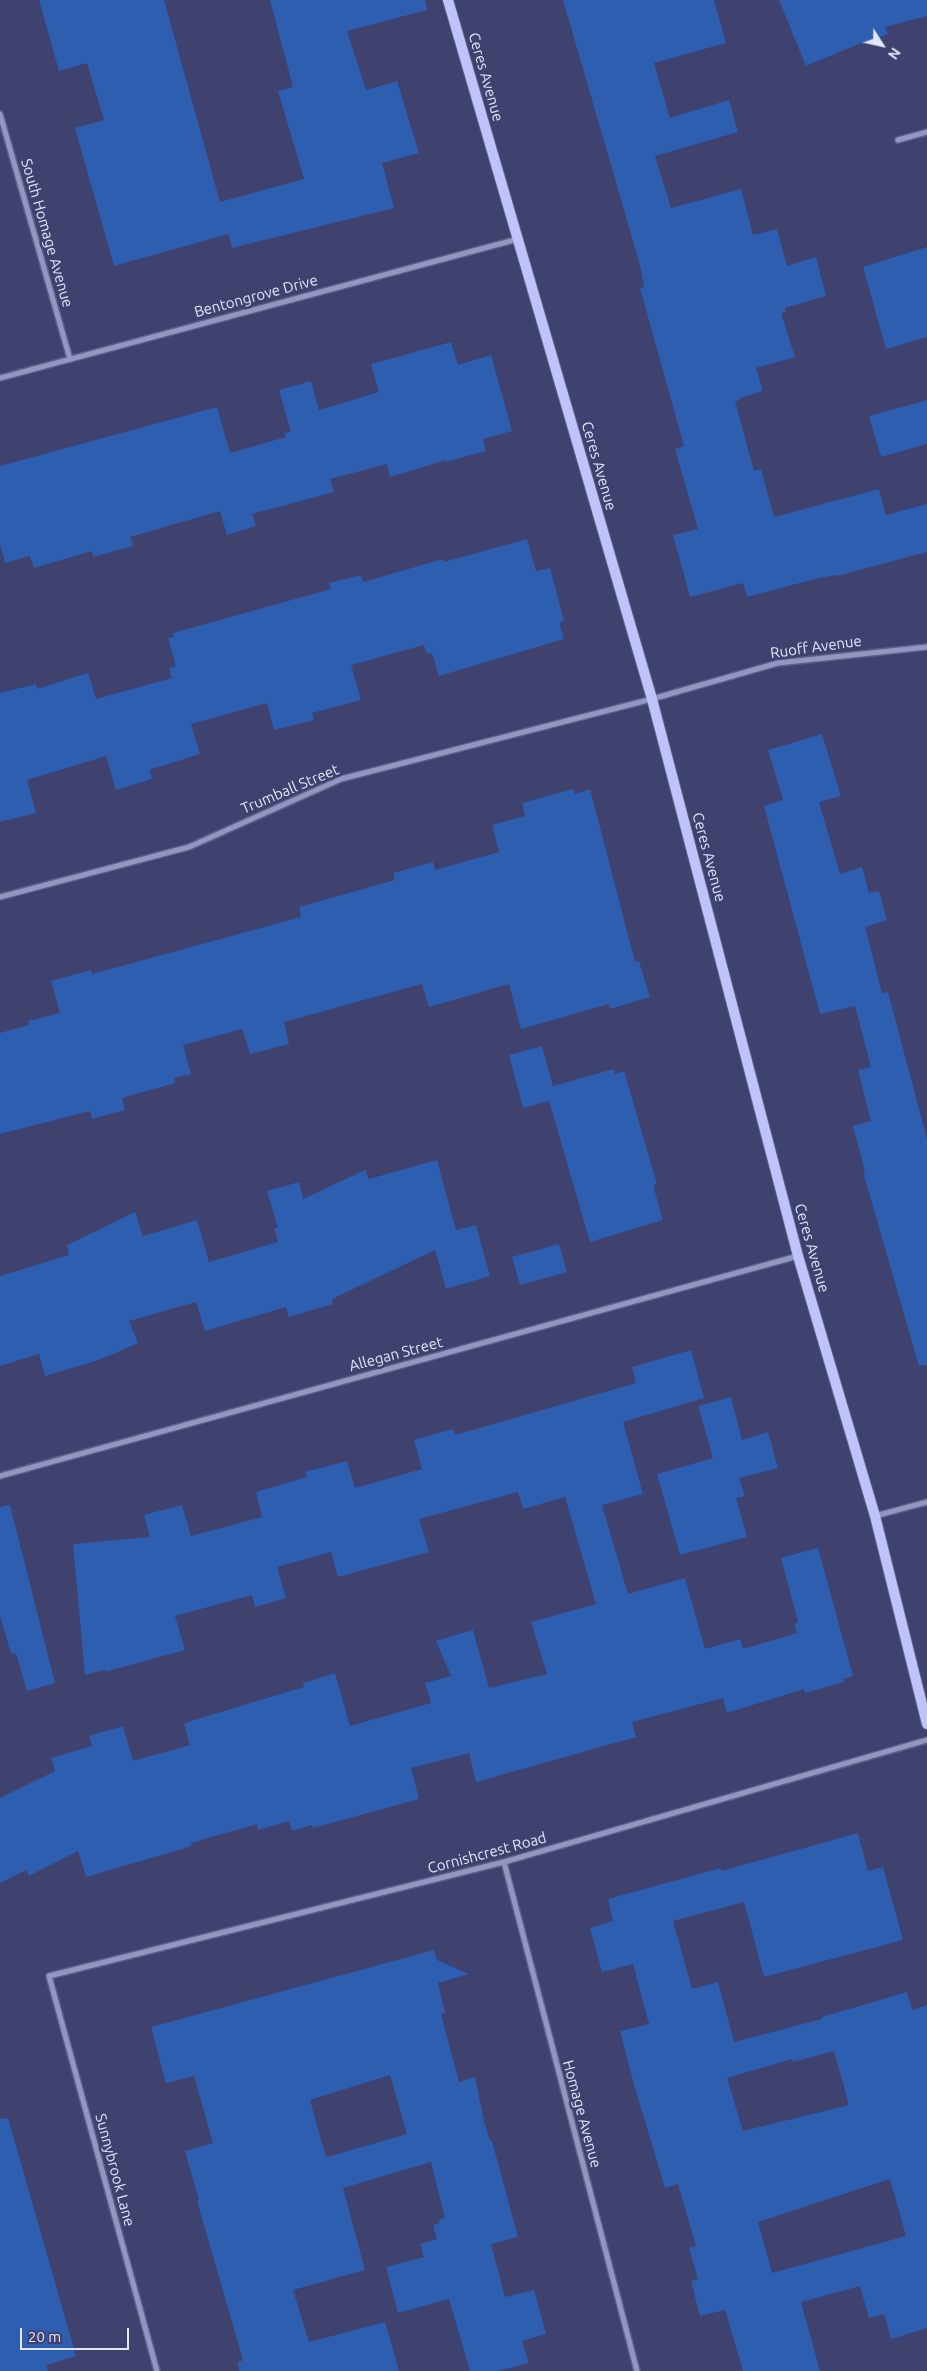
<!DOCTYPE html>
<style>
body{margin:0}
#map{position:relative;width:927px;height:2371px;overflow:hidden;background:#3f416e;font-family:Ubuntu,sans-serif}
canvas{display:block}
.north{position:absolute;left:857px;top:20px;width:50px;height:50px;-webkit-text-stroke:4px #3f416e;paint-order:stroke;rotate:125deg;font-size:14px;font-weight:700;line-height:20px;text-align:center;color:#e2e5fb}
.north::after{content:'';display:block;margin:auto;width:18px;height:22px;background:#e2e5fb;clip-path:polygon(50% 0,100% 100%,50% 72%,0 100%)}
.scale{position:absolute;left:20px;top:2328px;width:109px;height:22px;box-sizing:border-box;border:2px solid #e2e5fb;border-top:0;padding-left:6px;font-size:15px;line-height:18px;white-space:nowrap;color:#e2e5fb;-webkit-text-stroke:4px #3f416e;paint-order:stroke}
</style>
<div id="map">
<canvas width="927" height="2371"></canvas>
<div class="north">N</div>
<div class="scale">20 m</div>
</div>
<script>
const c = document.querySelector('canvas').getContext('2d');
c.lineJoin = 'round';
function fillPath(path, color) {
  c.fillStyle = color;
  c.fill(path, 'evenodd');
}
function toPath(rows) {
  const path = new Path2D();
  for (const r of rows) {
    path.moveTo(r[0], r[1]);
    for (let i = 2; i < r.length; i += 2) path.lineTo(r[i], r[i + 1]);
  }
  return path;
}
function stroke(path, color, width, dash) {
  c.strokeStyle = color;
  c.lineWidth = width;
  c.lineCap = dash ? 'butt' : 'round';
  c.setLineDash(dash || []);
  c.stroke(path);
}
function write(font, color, halo, rows, align = 'center') {
  c.font = font + ' Ubuntu,sans-serif';
  c.lineWidth = 5;
  c.setLineDash([]);
  c.textBaseline = 'middle';
  c.strokeStyle = halo;
  c.fillStyle = color;
  for (const [text, x, y, turn = 0] of rows) {
    c.save();
    c.translate(x, y);
    c.rotate((+turn || 0) * Math.PI / 180);
    c.textAlign = isNaN(turn) ? turn : align;
    if (halo) c.strokeText(text, 0, 0);
    c.fillText(text, 0, 0);
    c.restore();
  }
}
const building = toPath([
 [39,0,164,0,220,202,304,179,278,91,293,87,270,0,425,0,427,10,347,31,366,90,397,81,419,153,382,163,394,208,232,248,228,234,114,266,75,128,104,120,87,63,59,71],
 [563,0,714,0,726,43,654,63,670,118,729,100,738,132,655,156,671,208,741,189,753,235,777,229,787,266,816,257,826,296,785,308,786,312,781,313,795,357,756,368,763,391,740,398,740,400,735,401,754,471,761,469,774,517,879,489,886,515,927,504,927,552,837,576,836,575,815,579,747,597,743,583,690,597,673,535,698,529,675,449,684,446,640,288,644,287,640,265],
 [779,0,927,0,927,16,885,27,888,34,862,45,861,43,806,66],
 [927,247,927,337,886,349,863,267],
 [451,342,458,365,491,355,512,431,483,439,486,451,446,462,446,460,390,477,387,464,330,479,334,492,252,514,256,526,227,535,220,511,130,537,133,546,93,557,92,551,34,568,30,556,5,563,0,544,0,466,217,407,230,453,286,437,284,433,291,432,279,390,311,381,319,410,379,392,371,364],
 [927,400,927,444,881,457,869,416],
 [527,539,536,571,550,568,564,621,559,623,564,639,439,676,432,653,427,654,424,645,351,665,361,700,312,713,314,720,274,730,267,703,191,724,200,754,149,770,152,779,116,790,106,756,27,780,36,813,0,822,0,693,36,684,37,689,88,673,96,699,172,678,169,668,176,666,168,638,174,637,173,633,331,589,329,583,361,575,363,582,443,559,444,562],
 [822,734,841,796,819,802,840,874,862,867,869,893,879,891,887,920,865,927,882,993,888,992,927,1139,927,1365,919,1366,863,1172,865,1171,853,1126,871,1121,858,1070,871,1067,855,1006,820,1014,764,806,783,800,768,750],
 [573,789,575,794,590,789,635,962,639,961,650,997,610,1009,609,1004,521,1029,509,984,429,1007,422,984,284,1022,289,1044,250,1054,242,1029,183,1045,191,1074,174,1078,175,1083,122,1098,125,1110,92,1119,90,1111,0,1134,0,1033,29,1025,28,1021,60,1013,51,981,91,970,92,974,301,917,299,907,395,880,393,873,433,862,435,870,499,852,492,825,525,816,522,803],
 [542,1046,553,1086,614,1069,615,1074,624,1071,657,1184,653,1185,663,1220,590,1242,549,1101,523,1108,509,1055],
 [437,1160,456,1230,476,1225,490,1276,446,1289,435,1250,332,1299,333,1304,289,1317,286,1307,205,1331,196,1302,129,1321,138,1343,99,1360,45,1376,39,1354,0,1366,0,1276,69,1255,67,1245,135,1212,143,1236,197,1220,209,1262,278,1242,274,1228,278,1228,267,1191,299,1182,303,1199,365,1170,369,1179],
 [559,1244,567,1272,520,1285,512,1257],
 [691,1350,704,1398,623,1422,643,1494,602,1505,628,1594,685,1578,705,1649,740,1639,743,1649,797,1633,794,1624,798,1622,781,1558,818,1548,853,1676,843,1679,844,1682,805,1693,804,1689,727,1713,723,1698,632,1722,636,1737,476,1782,469,1753,411,1768,419,1799,313,1828,312,1825,292,1831,289,1821,258,1830,257,1824,191,1843,192,1846,86,1877,78,1851,29,1876,26,1870,0,1883,0,1798,55,1771,51,1758,92,1746,89,1736,123,1726,133,1761,190,1745,184,1724,194,1720,304,1687,303,1683,335,1673,350,1726,431,1703,425,1683,451,1676,436,1641,473,1630,489,1688,547,1674,531,1622,596,1604,565,1497,523,1509,518,1492,419,1519,429,1552,338,1577,331,1552,277,1567,286,1598,255,1607,252,1595,175,1616,185,1650,105,1672,105,1670,85,1675,73,1544,150,1537,144,1515,182,1505,191,1536,262,1517,256,1492,307,1477,305,1472,347,1461,355,1488,422,1469,414,1440,453,1429,455,1435,636,1383,632,1367],
 [731,1397,742,1440,768,1432,778,1468,739,1478,745,1496,736,1498,747,1537,680,1555,657,1474,713,1458,698,1406],
 [10,1505,55,1683,27,1691,16,1653,11,1654,0,1616,0,1507],
 [858,1833,868,1871,883,1867,903,1940,764,1977,744,1902,673,1921,692,1989,718,1982,734,2042,822,2019,822,2017,907,1992,912,2010,927,2005,927,2328,891,2339,884,2314,869,2318,860,2286,801,2302,820,2371,743,2371,725,2310,700,2316,691,2281,698,2279,689,2248,696,2246,678,2184,665,2188,635,2088,620,2031,649,2024,633,1964,602,1972,590,1928,613,1921,608,1899,721,1868,721,1871],
 [834,2051,849,2105,743,2131,727,2078,792,2059,793,2062],
 [890,2179,906,2236,772,2273,758,2222],
 [434,1950,437,1960,469,1974,438,1983,445,2013,441,2014,459,2082,475,2077,484,2121,490,2141,492,2141,518,2237,491,2244,505,2297,534,2290,546,2334,522,2341,529,2363,498,2371,470,2371,449,2299,398,2313,386,2267,424,2257,420,2244,437,2239,433,2225,440,2223,438,2220,445,2218,431,2162,343,2188,365,2270,293,2290,309,2342,385,2322,399,2371,239,2371,238,2362,243,2360,197,2201,199,2200,185,2151,213,2143,194,2076,166,2083,151,2027],
 [390,2075,407,2134,327,2157,325,2154,310,2100],
 [8,2118,76,2356,46,2365,48,2371,0,2371,0,2119]
]);
const street = toPath([
 [0,114,70,359],
 [898,140,927,132],
 [0,378,518,239],
 [0,897,189,847,341,779,652,699,778,663,927,647],
 [0,1476,798,1256],
 [875,1516,927,1502],
 [504,1862,637,2371],
 [157,2371,49,1976,504,1862,927,1740]
]);
const secondary = toPath([
 [448,0,652,699,798,1256,875,1516,927,1724]
]);
const streetNames = [
 ["Ceres Avenue",486,77,74],
 ["South Homage Avenue",47,233,74],
 ["Bentongrove Drive",256,296,-15],
 ["Ceres Avenue",599,466,74],
 ["Ruoff Avenue",816,647,-8],
 ["Trumball Street",290,789,-23],
 ["Ceres Avenue",709,857,75],
 ["Ceres Avenue",812,1248,74],
 ["Allegan Street",396,1354,-15],
 ["Cornishcrest Road",487,1853,-15],
 ["Homage Avenue",582,2114,75],
 ["Sunnybrook Lane",115,2170,75]
];
fillPath(building, '#2d5eb0');
stroke(street, '#5c5f87', 8);
stroke(secondary, '#5c5f87', 12);
stroke(street, '#9296c1', 5);
stroke(secondary, '#bec4fb', 10);
write('15px', '#e2e5fb', '#3f416e', streetNames);
</script>
